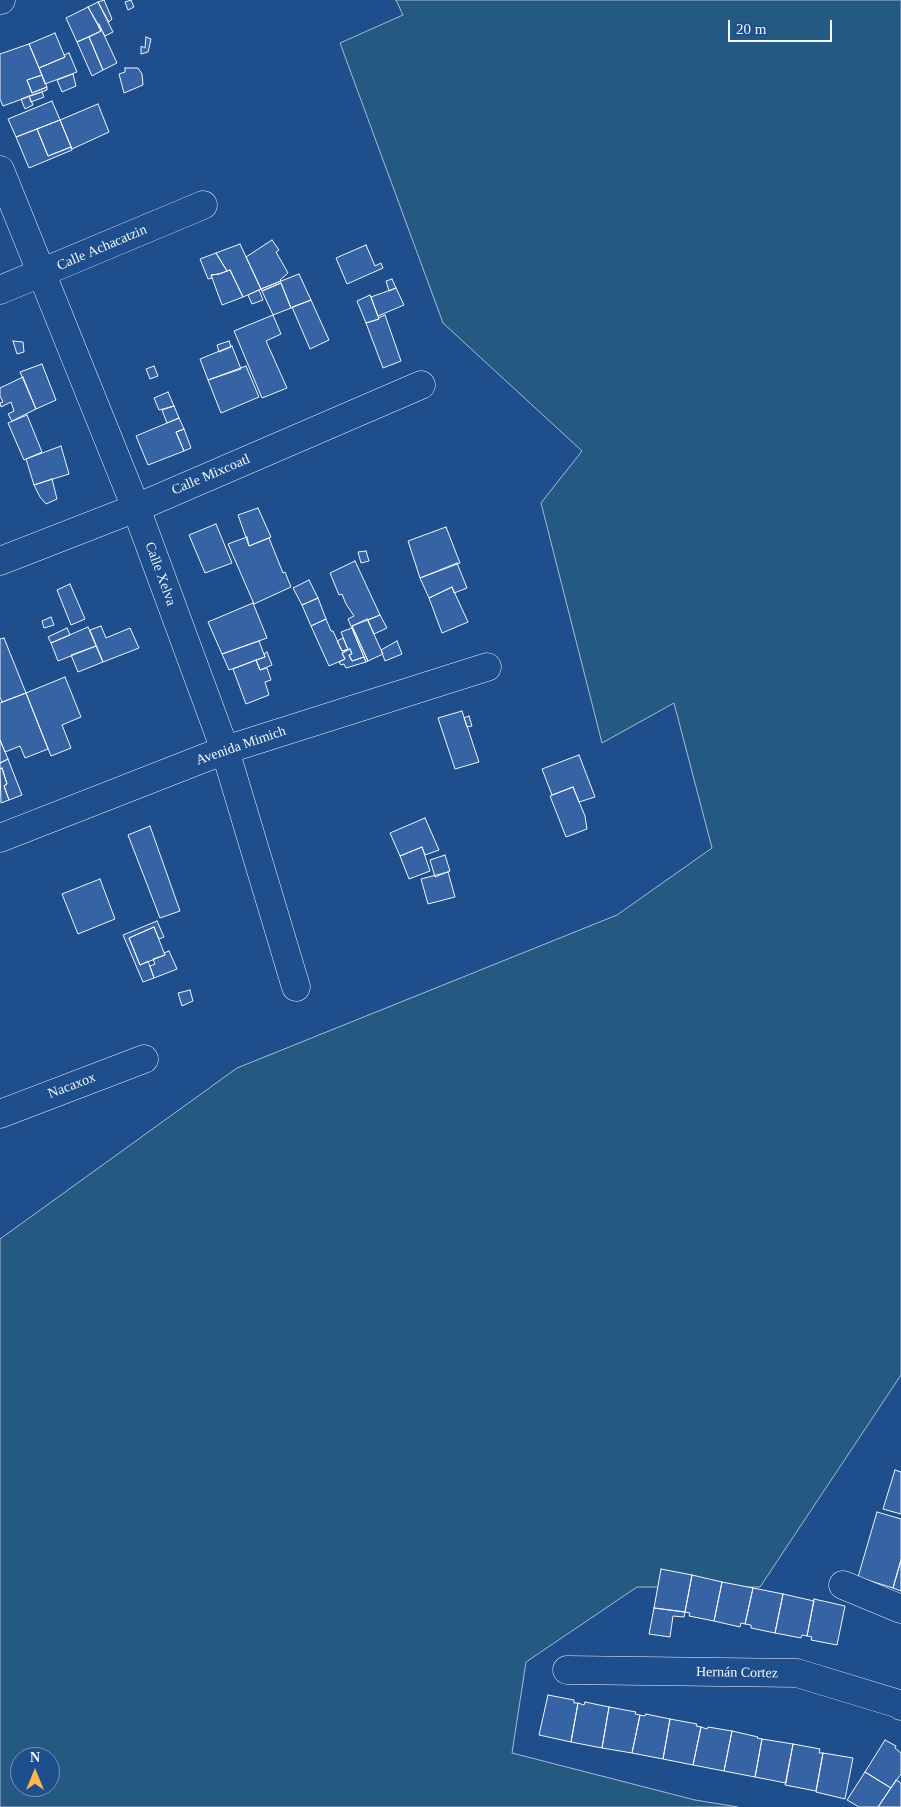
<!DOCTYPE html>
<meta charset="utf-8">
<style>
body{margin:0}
#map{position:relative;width:901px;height:1807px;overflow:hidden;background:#1f4e8c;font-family:Georgia,serif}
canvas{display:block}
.north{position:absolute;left:10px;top:1747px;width:50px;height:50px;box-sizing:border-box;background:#1f4e8c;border:1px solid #7391ba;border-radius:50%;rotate:0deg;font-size:14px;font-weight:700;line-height:20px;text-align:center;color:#f2f6ff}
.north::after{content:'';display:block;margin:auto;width:18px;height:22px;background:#ffb74d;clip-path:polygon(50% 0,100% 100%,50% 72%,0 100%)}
.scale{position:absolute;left:728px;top:20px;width:104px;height:22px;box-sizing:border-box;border:2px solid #f2f6ff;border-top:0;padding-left:6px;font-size:15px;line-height:18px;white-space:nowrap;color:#f2f6ff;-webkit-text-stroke:4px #1f4e8c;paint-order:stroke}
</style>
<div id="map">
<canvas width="901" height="1807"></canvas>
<div class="north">N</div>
<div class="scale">20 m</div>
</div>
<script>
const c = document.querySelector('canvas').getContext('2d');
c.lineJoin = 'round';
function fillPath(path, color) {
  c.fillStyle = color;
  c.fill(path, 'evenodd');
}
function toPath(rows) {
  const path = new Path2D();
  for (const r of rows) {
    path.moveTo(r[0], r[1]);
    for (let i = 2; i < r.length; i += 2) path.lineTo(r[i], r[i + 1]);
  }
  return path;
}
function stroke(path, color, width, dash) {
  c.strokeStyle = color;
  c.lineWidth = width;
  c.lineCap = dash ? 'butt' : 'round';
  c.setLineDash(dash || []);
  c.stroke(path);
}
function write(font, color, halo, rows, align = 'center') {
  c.font = font + ' Georgia,serif';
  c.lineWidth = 4;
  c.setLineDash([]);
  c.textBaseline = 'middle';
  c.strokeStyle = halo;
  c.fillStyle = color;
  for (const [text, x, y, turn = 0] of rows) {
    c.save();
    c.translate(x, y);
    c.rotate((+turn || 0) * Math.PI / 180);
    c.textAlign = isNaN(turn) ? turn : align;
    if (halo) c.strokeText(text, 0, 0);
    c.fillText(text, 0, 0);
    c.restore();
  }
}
const green = toPath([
 [396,0,901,0,901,1375,760,1587,637,1587,526,1662,512,1753,695,1800,738,1807,0,1807,0,1239,237,1068,617,915,712,848,674,703,602,743,541,503,582,451,443,323,340,43,403,15,396,0],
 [20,1757,50,1757,50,1787,20,1787,20,1757]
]);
const building = toPath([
 [104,0,112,19,109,22,98,2,104,0],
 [131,0,134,7,128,10,125,2,131,0],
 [98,2,113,32,105,36,88,7,98,2],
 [88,7,101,31,77,42,66,18,88,7],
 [99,24,117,63,103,70,89,37,101,31,98,25,99,24],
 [55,33,65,57,39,68,29,44,55,33],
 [89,37,103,70,92,76,77,42,89,37],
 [146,37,151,39,148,52,141,54,141,46,145,48,146,37],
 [29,44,42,75,27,80,32,93,47,87,47,90,3,106,0,99,0,54,29,44],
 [69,53,77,72,45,84,39,68,65,57,64,55,69,53],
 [125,68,138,68,142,74,143,85,124,93,119,74,125,72,125,68],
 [73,74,76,86,62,92,57,80,73,74],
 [42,75,47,87,32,93,27,80,42,75],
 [42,92,44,97,31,102,29,96,42,92],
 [29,96,33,105,25,109,21,99,29,96],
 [52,101,60,120,16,137,8,119,52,101],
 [98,104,109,132,72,149,60,120,98,104],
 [60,120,71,147,48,156,37,129,60,120],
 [37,129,48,156,71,147,72,150,29,168,16,137,37,129],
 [272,240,279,250,276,252,288,273,280,280,281,281,261,289,246,257,272,240],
 [240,244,261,289,243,297,230,270,227,271,216,253,240,244],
 [366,245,375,266,381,263,383,268,347,284,336,258,366,245],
 [216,253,227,271,219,274,211,275,212,278,208,279,200,259,216,253],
 [230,270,243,297,222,305,211,275,219,274,230,270],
 [299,274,311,300,291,308,281,283,262,291,261,289,299,274],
 [392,279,396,288,389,291,386,281,392,279],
 [281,283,291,308,273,315,262,291,281,283],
 [396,288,404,305,378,316,371,297,396,288],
 [259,290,263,300,252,304,248,295,259,290],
 [370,295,379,319,366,323,357,301,370,295],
 [311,300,329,340,310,349,292,307,311,300],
 [273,315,281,334,266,341,287,388,262,398,234,331,273,315],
 [385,315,401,361,383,368,366,323,379,319,378,318,385,315],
 [13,341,23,342,24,352,17,354,13,341],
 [229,341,231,347,219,352,217,345,229,341],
 [232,346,241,369,208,380,200,359,232,346],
 [42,364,56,400,36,409,20,372,42,364],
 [154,366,158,376,150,379,146,369,154,366],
 [246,366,259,397,221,413,208,380,246,366],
 [23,377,36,409,12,421,8,414,14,411,11,402,1,407,0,403,3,402,0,396,0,388,23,377],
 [168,392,174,406,159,410,154,398,168,392],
 [174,406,179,418,167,423,162,410,174,406],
 [27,415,42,452,24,460,8,423,27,415],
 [179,418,184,429,176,432,184,451,148,465,136,436,179,418],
 [184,429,191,448,184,451,176,432,184,429],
 [61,446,69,474,34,485,26,459,61,446],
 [52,479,57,499,46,504,40,497,34,485,52,479],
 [258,508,271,537,249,546,238,515,258,508],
 [216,524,232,563,205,573,189,535,216,524],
 [446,527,460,563,420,578,408,541,446,527],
 [247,537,249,546,269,538,283,573,285,572,291,587,254,604,228,544,247,537],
 [366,551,369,561,361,563,358,552,366,551],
 [355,561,380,615,352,626,368,661,366,662,348,619,354,616,346,604,342,594,339,595,330,573,355,561],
 [457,563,467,588,454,593,452,587,429,598,420,578,457,563],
 [309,580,318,598,302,605,293,588,309,580],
 [70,584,85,619,71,625,57,590,70,584],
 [452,587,468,622,442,633,429,598,452,587],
 [318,598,326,619,311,626,302,605,318,598],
 [253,603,267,638,222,654,208,622,253,603],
 [380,615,387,628,374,634,368,620,380,615],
 [51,617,54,625,44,628,42,621,51,617],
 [326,619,331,631,333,631,342,651,348,650,342,653,345,659,329,666,311,626,326,619],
 [367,619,383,654,368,661,352,626,367,619],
 [101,626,106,638,130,628,139,648,103,662,90,630,101,626],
 [88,627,96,646,58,661,51,643,88,627],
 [67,628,70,635,51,643,48,637,67,628],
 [352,628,364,657,352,661,349,655,352,654,350,649,348,650,341,632,352,628],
 [4,638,26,693,2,702,0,697,0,639,4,638],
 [343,638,348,649,342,651,337,641,343,638],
 [259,641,265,657,229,670,222,654,259,641],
 [397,641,402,654,385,661,381,650,397,641],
 [96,646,103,662,78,672,71,655,96,646],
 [350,649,352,654,349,655,352,661,364,657,366,662,346,668,344,664,341,665,339,662,345,659,342,653,350,649],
 [267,652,272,665,260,670,256,660,265,657,264,654,267,652],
 [256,660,260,670,267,668,271,680,265,682,269,695,246,704,233,669,256,660],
 [65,677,81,717,62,725,71,748,51,756,26,693,65,677],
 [26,693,48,749,25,758,20,746,5,752,0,740,0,703,26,693],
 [462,711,479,762,455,769,438,718,462,711],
 [469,716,472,726,467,727,464,718,469,716],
 [0,740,8,759,0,763,0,740],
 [579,755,595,797,579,802,573,787,552,795,542,769,579,755],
 [8,759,22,795,9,800,4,786,7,784,2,768,0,769,0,763,8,759],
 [2,768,7,784,4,786,9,800,1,803,0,769,2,768],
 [573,787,585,816,587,829,566,837,550,796,573,787],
 [425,818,439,850,425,855,422,847,400,856,390,833,425,818],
 [150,826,180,911,160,918,128,835,150,826],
 [422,847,430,871,409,879,400,856,422,847],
 [445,855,450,871,435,877,430,860,445,855],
 [448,872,455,897,428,904,421,879,448,872],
 [100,879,115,919,78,934,62,894,100,879],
 [157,921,164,937,159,939,154,927,129,938,140,965,148,961,154,978,143,982,123,935,157,921],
 [154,927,165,955,140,965,129,938,154,927],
 [169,951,177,969,154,978,150,966,155,964,153,959,165,955,164,953,169,951],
 [190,990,193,1001,182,1006,178,993,190,990],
 [895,1470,901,1472,901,1514,883,1509,895,1470],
 [877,1512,901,1519,901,1560,893,1588,858,1577,877,1512],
 [901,1560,901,1591,893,1588,901,1560],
 [661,1569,692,1575,685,1612,654,1608,661,1569],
 [692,1575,722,1582,714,1621,689,1616,690,1613,685,1612,692,1575],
 [722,1582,753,1588,745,1624,741,1623,740,1627,714,1621,722,1582],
 [753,1588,783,1594,775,1633,751,1628,751,1625,745,1624,753,1588],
 [783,1594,814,1601,807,1636,802,1635,801,1638,775,1633,783,1594],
 [814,1599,845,1606,837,1645,811,1640,812,1637,807,1636,814,1599],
 [654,1608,685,1612,684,1617,673,1616,670,1637,649,1634,654,1608],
 [548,1695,574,1700,574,1703,578,1703,571,1742,539,1735,548,1695],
 [585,1702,609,1707,602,1748,571,1742,578,1703,584,1705,585,1702],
 [609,1707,636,1712,635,1714,640,1715,632,1753,602,1748,609,1707],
 [646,1714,670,1719,663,1759,632,1753,640,1715,645,1716,646,1714],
 [670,1719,697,1724,696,1726,701,1727,693,1765,663,1759,670,1719],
 [701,1727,707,1729,708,1727,732,1731,724,1771,693,1765,701,1727],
 [732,1731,758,1737,757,1738,762,1739,755,1777,724,1771,732,1731],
 [762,1739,793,1744,786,1783,755,1777,762,1739],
 [885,1740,896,1746,895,1748,901,1753,901,1774,891,1788,865,1772,885,1740],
 [793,1744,820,1749,819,1753,823,1753,816,1791,785,1785,793,1744],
 [823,1753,853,1758,845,1799,816,1792,823,1753],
 [865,1772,891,1788,878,1807,859,1807,847,1800,865,1772],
 [896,1780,901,1783,901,1807,878,1807,896,1780]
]);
const street = toPath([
 [0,0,1,0],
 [0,170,136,508,225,750,296,987],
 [0,290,203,205],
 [0,561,136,508,421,385],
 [0,838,225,750,487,667],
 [0,1114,144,1059],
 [843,1585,901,1609],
 [567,1670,797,1673,899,1704,901,1706]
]);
const streetNames = [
 ["Calle Achacatzin",102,248,-23],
 ["Calle Mixcoatl",211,475,-23],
 ["Calle Xelva",160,574,70],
 ["Avenida Mimich",241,746,-19],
 ["Nacaxox",72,1086,-21],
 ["Hernán Cortez",737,1673,1]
];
fillPath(green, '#245a82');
stroke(green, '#a8bbd7', 1);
fillPath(building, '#3563a3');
stroke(building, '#f2f6ff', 1);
stroke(street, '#f2f6ff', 29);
stroke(street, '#1f4e8c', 28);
write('14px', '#f2f6ff', '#1f4e8c', streetNames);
</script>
